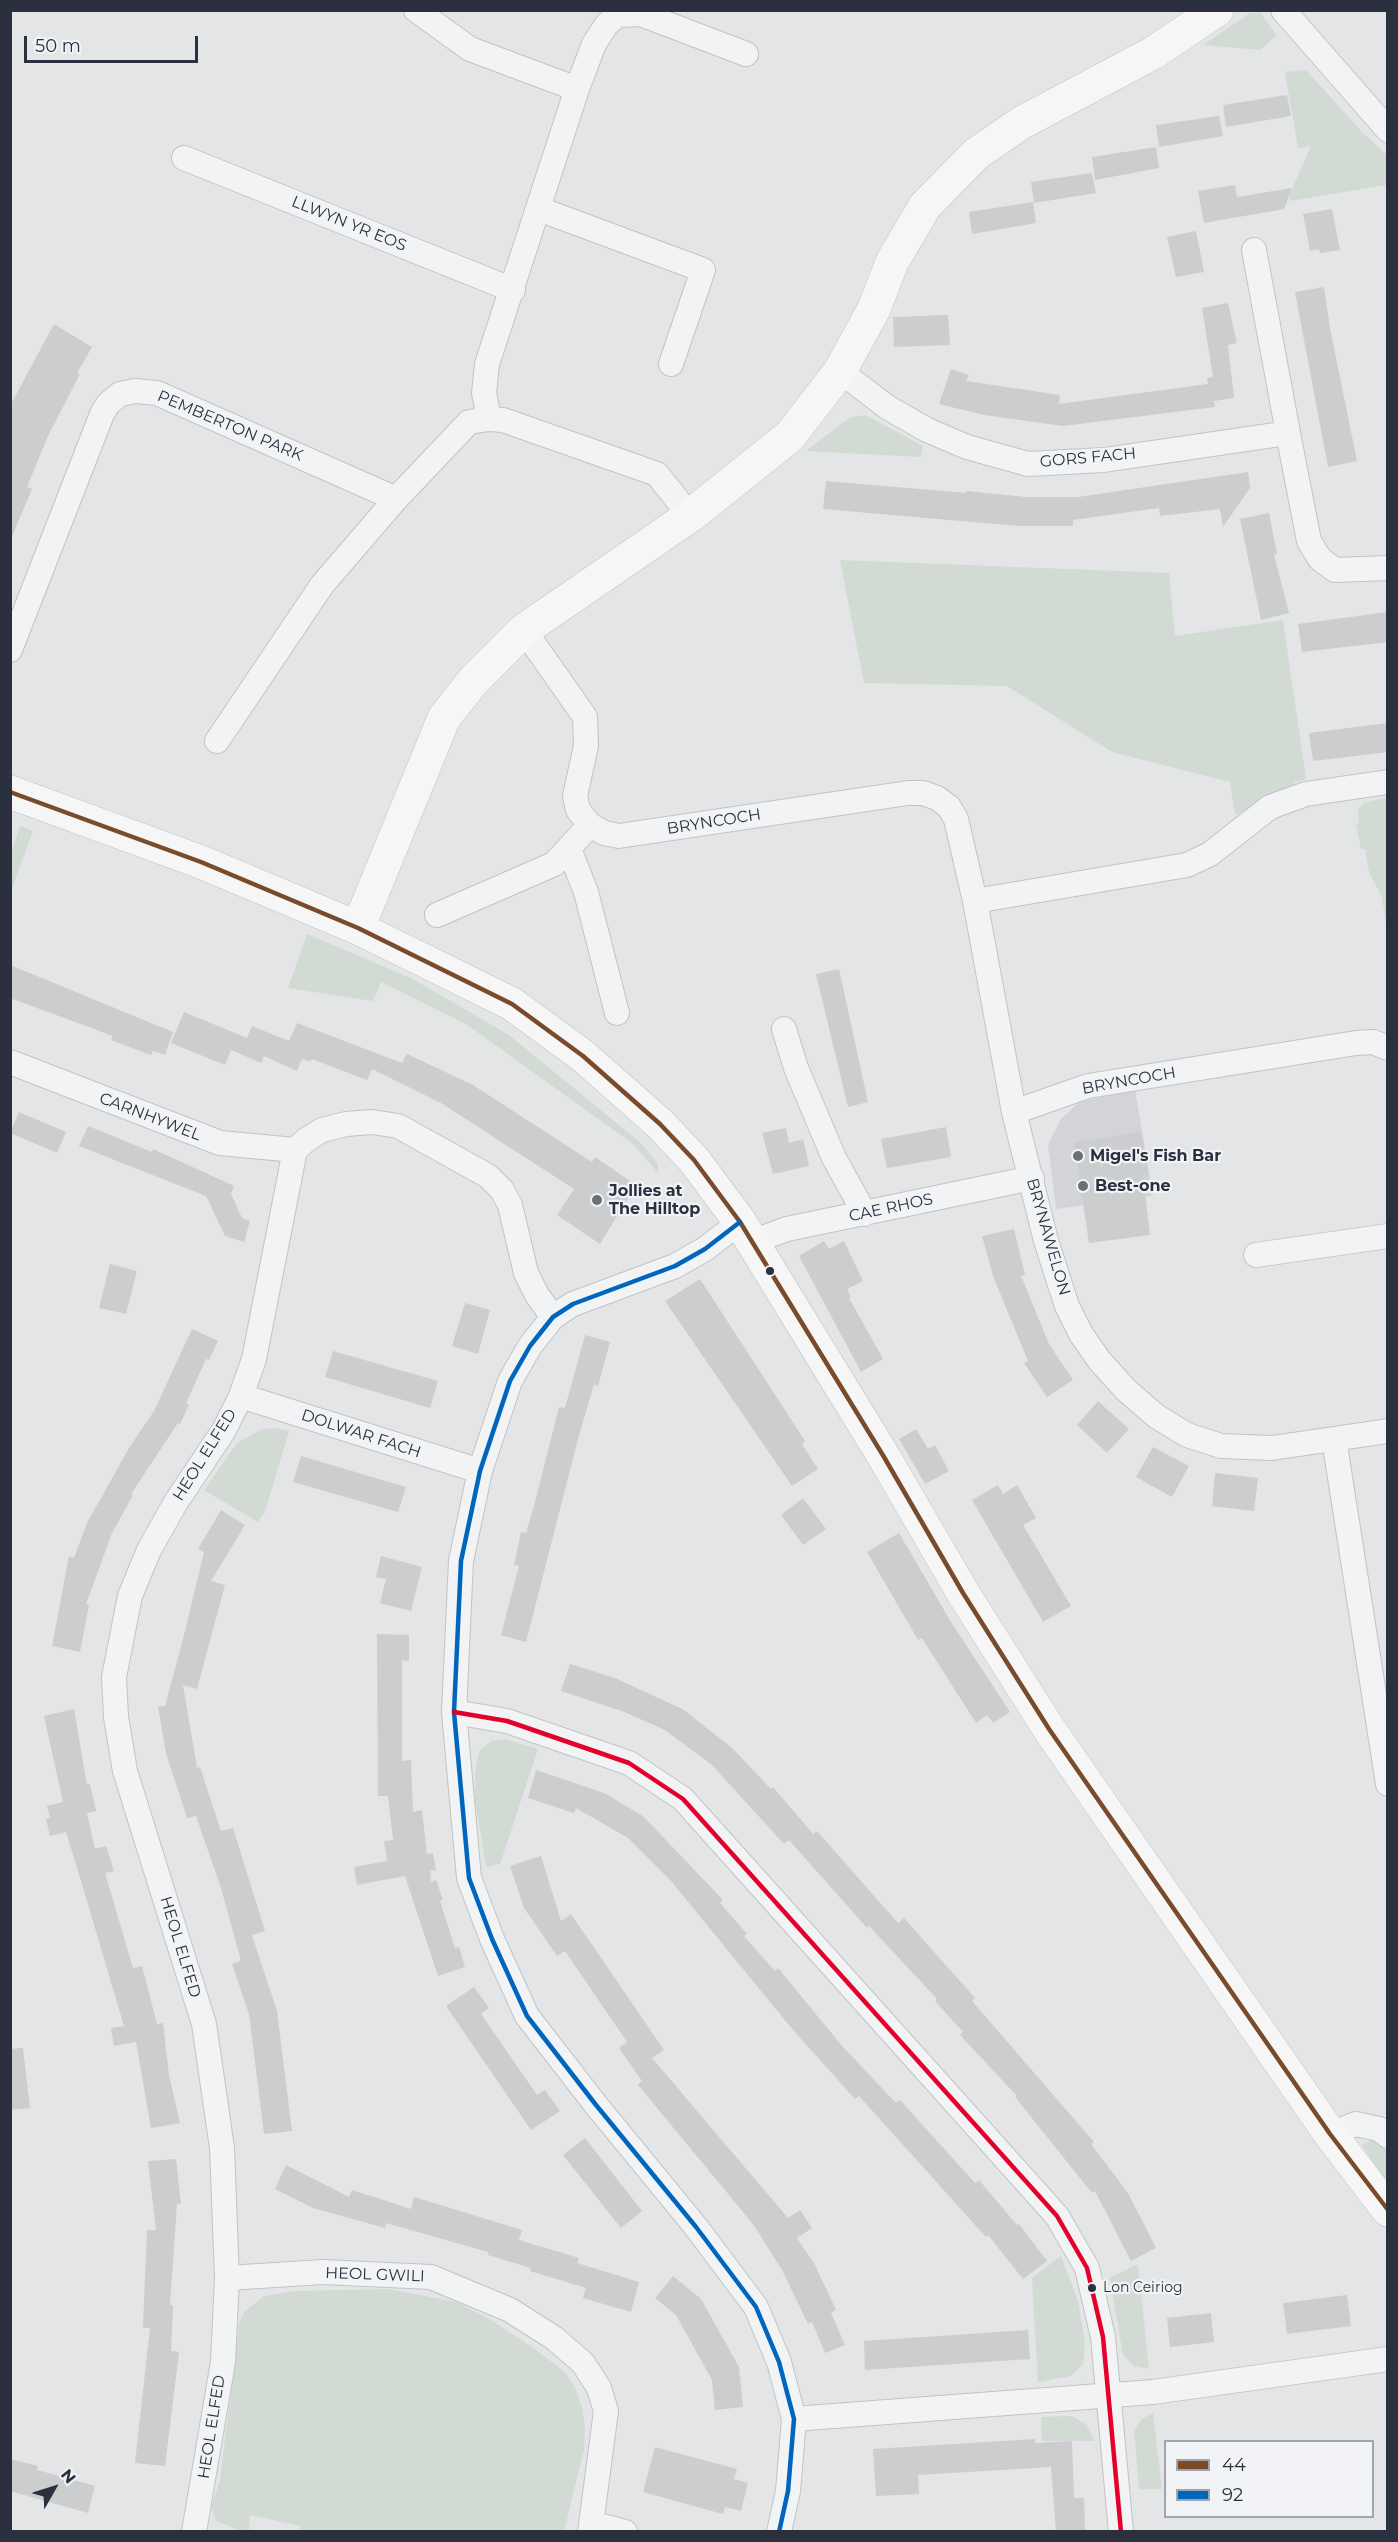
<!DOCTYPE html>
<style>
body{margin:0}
#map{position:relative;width:1398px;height:2542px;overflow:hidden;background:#e3e5e7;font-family:Montserrat,sans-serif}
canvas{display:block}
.frame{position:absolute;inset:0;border:12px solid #2b303f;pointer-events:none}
.legend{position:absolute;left:1164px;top:2440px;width:210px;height:78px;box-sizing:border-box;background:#f1f3f6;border:2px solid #a2a5ad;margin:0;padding:8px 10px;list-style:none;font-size:18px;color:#2b303f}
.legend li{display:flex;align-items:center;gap:12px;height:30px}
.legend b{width:30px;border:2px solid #a2a5ad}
.north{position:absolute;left:24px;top:2458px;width:60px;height:60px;-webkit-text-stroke:4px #f1f3f6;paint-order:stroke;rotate:51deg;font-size:16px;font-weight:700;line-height:24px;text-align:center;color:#2b303f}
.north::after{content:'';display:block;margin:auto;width:21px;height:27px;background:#2b303f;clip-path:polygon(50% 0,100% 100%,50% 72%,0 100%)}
.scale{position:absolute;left:24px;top:36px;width:174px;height:27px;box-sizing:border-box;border:3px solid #2b303f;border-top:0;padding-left:8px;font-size:18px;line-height:21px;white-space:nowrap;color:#2b303f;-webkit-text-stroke:4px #f1f3f6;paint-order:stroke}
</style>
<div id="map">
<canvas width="1398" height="2542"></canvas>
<div class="frame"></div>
<ul class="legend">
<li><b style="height:8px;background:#7a4b2a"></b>44</li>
<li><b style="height:8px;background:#0065bd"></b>92</li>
</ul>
<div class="north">N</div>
<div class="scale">50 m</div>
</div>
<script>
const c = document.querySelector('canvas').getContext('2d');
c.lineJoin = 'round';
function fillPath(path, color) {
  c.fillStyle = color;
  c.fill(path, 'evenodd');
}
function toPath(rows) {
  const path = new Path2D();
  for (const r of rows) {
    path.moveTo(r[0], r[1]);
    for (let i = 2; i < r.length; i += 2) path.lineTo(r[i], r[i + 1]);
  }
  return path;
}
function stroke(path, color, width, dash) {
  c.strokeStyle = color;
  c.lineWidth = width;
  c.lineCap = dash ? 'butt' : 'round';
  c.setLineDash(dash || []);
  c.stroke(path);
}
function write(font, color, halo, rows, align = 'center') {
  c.font = font + ' Montserrat,sans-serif';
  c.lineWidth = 4.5;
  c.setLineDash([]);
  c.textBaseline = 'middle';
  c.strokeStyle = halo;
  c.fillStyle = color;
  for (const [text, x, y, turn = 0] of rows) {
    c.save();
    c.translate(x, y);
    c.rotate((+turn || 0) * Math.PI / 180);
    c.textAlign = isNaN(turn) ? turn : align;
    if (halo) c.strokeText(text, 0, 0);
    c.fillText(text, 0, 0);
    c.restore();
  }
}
const built = toPath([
 [1135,1090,1153,1196,1056,1209,1048,1145,1060,1120,1077,1104,1088,1100]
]);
const green = toPath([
 [1250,13,1260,13,1277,35,1260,50,1203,45],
 [1306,70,1362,132,1387,155,1387,185,1291,201,1289,196,1311,146,1298,148,1285,72],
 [865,415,923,446,921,457,806,451,849,418],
 [840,560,1169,573,1175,636,1283,620,1306,779,1295,782,1292,788,1267,795,1248,810,1235,815,1230,782,1112,752,1007,686,864,683],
 [1387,798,1388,798,1387,932,1382,897,1369,872,1365,849,1361,849,1356,824,1359,823,1358,809,1365,802],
 [20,826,33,831,11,891,11,853],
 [307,934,411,978,509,1035,641,1143,658,1164,658,1173,633,1144,466,1024,381,982,373,1001,288,988],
 [275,1428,289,1431,265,1512,258,1522,204,1490,237,1443,262,1429],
 [504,1739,538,1749,500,1864,486,1867,475,1800,475,1772,479,1751,491,1741],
 [1372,2139,1387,2150,1387,2184,1362,2145],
 [1061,2256,1078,2301,1085,2343,1083,2364,1071,2376,1038,2382,1032,2278],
 [1138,2264,1149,2369,1134,2366,1123,2355,1110,2278],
 [389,2289,456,2302,491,2320,535,2349,566,2373,575,2388,582,2407,585,2429,584,2450,564,2531,299,2531,300,2526,250,2515,249,2531,242,2531,216,2521,211,2507,220,2481,239,2323,245,2311,264,2296,295,2291],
 [1153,2412,1162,2489,1139,2489,1134,2430,1141,2420],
 [1072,2416,1087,2425,1094,2441,1042,2441,1041,2417]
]);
const building = toPath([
 [1287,95,1291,116,1226,127,1223,105],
 [1219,116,1223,136,1159,147,1156,125],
 [1156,147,1159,168,1095,180,1092,157],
 [1092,173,1096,193,1034,203,1031,182],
 [1235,185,1237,197,1292,188,1284,209,1204,223,1198,191],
 [1033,202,1036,223,972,234,969,212],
 [1332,209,1340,250,1320,253,1319,249,1310,251,1303,214],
 [1196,231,1204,272,1176,277,1167,237],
 [1324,287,1330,328,1357,461,1328,467,1295,292],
 [1228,303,1237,343,1228,345,1234,398,1214,401,1215,407,1063,426,984,415,939,404,951,369,969,375,966,381,1060,395,1059,404,1208,384,1207,378,1213,377,1202,308],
 [948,315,950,345,894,347,893,317],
 [54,324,92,347,77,373,80,374,48,436,27,487,32,489,10,541,10,406],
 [1248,472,1250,488,1223,527,1220,509,1160,516,1159,508,1073,520,1073,526,1019,526,823,509,826,481,966,493,966,491,1026,497,1078,497],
 [1269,513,1277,554,1274,555,1289,613,1261,620,1240,519],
 [1388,612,1388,642,1302,652,1298,624],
 [1388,723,1388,752,1313,761,1309,733],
 [10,965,173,1032,165,1055,153,1051,151,1055,111,1040,113,1036,10,998],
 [839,969,868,1102,848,1107,816,974],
 [184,1012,247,1038,252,1026,289,1041,297,1023,402,1063,407,1054,473,1085,592,1162,595,1157,636,1185,600,1244,557,1215,574,1189,441,1103,372,1069,367,1080,312,1059,310,1062,302,1059,297,1071,264,1056,261,1063,231,1050,225,1065,171,1043],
 [19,1112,66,1132,57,1153,10,1133],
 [88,1126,152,1152,153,1149,234,1186,231,1194,242,1218,250,1221,244,1242,225,1236,206,1196,79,1146],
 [946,1127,951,1157,887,1168,881,1139],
 [786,1128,789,1143,803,1139,809,1166,773,1174,762,1133],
 [1141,1132,1148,1174,1143,1175,1150,1235,1089,1243,1074,1142],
 [1014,1229,1025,1275,1021,1276,1049,1344,1073,1380,1047,1397,1024,1363,1028,1361,993,1276,982,1236],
 [824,1241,829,1249,844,1241,863,1281,847,1289,851,1297,849,1298,883,1359,861,1372,799,1256],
 [110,1264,137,1271,126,1314,99,1308],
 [700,1279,805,1441,802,1444,818,1469,792,1486,665,1301],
 [465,1303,490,1310,478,1354,452,1346],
 [192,1329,218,1341,209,1360,206,1359,186,1403,189,1405,180,1424,178,1423,131,1494,133,1495,112,1533,86,1604,89,1605,80,1652,52,1646,69,1556,74,1558,87,1523,129,1448,154,1411],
 [585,1335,610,1342,598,1386,594,1384,578,1439,526,1642,501,1635,519,1566,514,1565,521,1532,526,1533,534,1506,559,1407,565,1408],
 [333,1351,438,1381,430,1408,325,1377],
 [1098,1401,1129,1429,1107,1453,1077,1425],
 [916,1429,928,1449,935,1445,949,1471,925,1484,899,1439],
 [1153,1447,1189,1466,1172,1497,1136,1477],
 [301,1456,406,1487,398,1512,293,1482],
 [1215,1473,1258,1478,1254,1511,1212,1506],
 [998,1485,1003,1494,1017,1485,1036,1518,1023,1525,1071,1606,1043,1622,972,1500],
 [803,1498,826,1529,803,1545,781,1515],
 [221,1510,245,1525,211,1581,225,1585,197,1689,183,1685,197,1768,200,1767,221,1831,233,1828,265,1931,252,1935,277,2011,292,2131,264,2134,249,2014,232,1964,241,1961,221,1888,196,1816,187,1818,166,1753,158,1707,165,1706,183,1639,204,1552,198,1549],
 [899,1533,951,1622,1010,1712,993,1723,987,1715,976,1723,922,1638,918,1640,867,1552],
 [381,1556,422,1567,411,1611,380,1603,386,1579,376,1577],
 [377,1634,409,1635,409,1661,402,1660,402,1761,411,1760,413,1812,422,1810,427,1854,433,1853,436,1870,430,1871,431,1882,436,1880,443,1900,440,1901,455,1948,459,1947,465,1967,438,1976,405,1876,357,1885,354,1867,387,1861,384,1841,393,1840,388,1796,378,1796],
 [570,1664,615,1678,684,1710,732,1748,771,1789,773,1787,813,1834,817,1831,898,1923,904,1918,975,1998,972,2001,1094,2142,1091,2144,1128,2193,1156,2248,1131,2261,1095,2191,1092,2193,1015,2097,1017,2096,960,2035,963,2032,935,2001,937,1999,869,1926,867,1928,789,1840,784,1844,712,1765,665,1730,622,1711,561,1691],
 [74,1709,87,1785,90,1784,96,1811,87,1813,95,1849,106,1846,114,1871,105,1873,133,1968,142,1966,157,2024,163,2023,169,2075,180,2123,151,2128,136,2042,114,2046,111,2028,124,2026,81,1881,66,1832,50,1836,46,1819,50,1818,47,1806,63,1802,44,1716],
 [536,1770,604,1793,643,1816,723,1900,720,1903,747,1934,744,1936,775,1971,778,1968,843,2047,896,2103,900,2100,975,2183,979,2180,1017,2225,1019,2224,1047,2261,1023,2279,988,2235,986,2237,859,2096,855,2099,793,2030,671,1881,628,1838,576,1808,574,1813,528,1798],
 [541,1856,561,1921,571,1914,664,2050,652,2058,788,2218,800,2210,812,2228,797,2238,815,2265,836,2310,831,2313,845,2345,825,2353,812,2322,808,2324,782,2270,753,2224,638,2085,642,2081,619,2048,627,2042,565,1951,557,1956,524,1908,510,1866],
 [474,1987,489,2008,481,2014,537,2095,545,2090,560,2111,531,2130,446,2006],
 [23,2048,30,2108,10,2110,10,2049],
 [585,2138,642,2211,621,2228,563,2155],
 [176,2159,181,2204,177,2204,170,2305,173,2305,171,2351,179,2352,165,2466,135,2463,150,2328,143,2328,147,2230,156,2230,148,2161],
 [286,2165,349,2197,352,2190,411,2209,414,2197,522,2230,519,2240,579,2258,577,2263,639,2282,631,2312,583,2298,586,2288,530,2271,531,2268,488,2255,488,2252,386,2223,385,2228,313,2208,275,2189],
 [673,2276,701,2299,739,2367,743,2407,715,2410,712,2380,676,2315,655,2298],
 [1347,2295,1351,2326,1287,2334,1283,2303],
 [1211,2313,1214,2342,1170,2347,1167,2318],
 [1028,2330,1030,2359,865,2370,864,2341],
 [1035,2439,1035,2443,1072,2441,1074,2498,1084,2498,1085,2532,1056,2532,1051,2467,918,2475,919,2494,876,2496,873,2449],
 [655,2447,737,2469,734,2479,748,2483,741,2511,725,2507,723,2514,643,2492],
 [10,2459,38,2466,37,2470,95,2486,88,2513,10,2491]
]);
const street = toPath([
 [416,10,470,49,577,89],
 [1283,10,1388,130],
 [184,158,513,290],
 [539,209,703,270,671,364],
 [1254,250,1288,433],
 [840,371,887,407,927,430,967,447,1028,464,1104,460,1288,433,1309,541,1320,559,1335,570,1388,568],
 [489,419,484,393,487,364,577,89,594,44,607,24,618,15,641,14,746,54],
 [524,630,585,717,586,746,575,796,578,810,590,825,604,833,619,836,908,793,923,793,937,798,949,807,956,819,975,901,1014,1112,1046,1241,1067,1306,1081,1334,1099,1360,1126,1390,1156,1416,1187,1435,1221,1446,1272,1448,1388,1431],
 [10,650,102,414,108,404,120,394,135,391,157,393,396,499],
 [217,741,322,585,396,499,469,422,489,419,503,420,657,474,690,516],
 [569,849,586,892,617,1013],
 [975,901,1187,865,1210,854,1270,807,1306,794,1388,782],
 [437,915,554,864,590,825],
 [784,1029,796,1068,834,1158,865,1214],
 [10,1062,220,1143,295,1150],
 [1014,1112,1088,1086,1356,1043,1373,1042,1388,1048],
 [740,1222,705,1249,675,1266,573,1304,553,1317,530,1346,510,1381,480,1471,461,1561,454,1712,469,1878,492,1939,527,2016,596,2105,696,2227,756,2307,779,2362,794,2419,788,2491,779,2532],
 [752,1242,787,1229,1032,1178],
 [1256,1255,1388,1236],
 [241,1396,480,1471],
 [1334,1439,1388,1784],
 [454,1712,507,1721,629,1763,683,1799,1057,2216,1087,2268,1103,2337,1121,2532],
 [1330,2134,1356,2124,1379,2129,1388,2136],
 [227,2278,323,2272,431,2277,510,2310,554,2338,583,2363,599,2388,606,2411,590,2532],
 [794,2419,1153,2392,1388,2359],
 [592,2523,625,2532],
 [194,2532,223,2362,227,2278,222,2148,204,2024,125,1771,116,1717,114,1677,130,1596,149,1550,176,1502,224,1430,241,1396,254,1359,295,1150,306,1140,322,1130,346,1124,372,1122,398,1126,488,1176,502,1190,510,1205,526,1273,537,1295,553,1317]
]);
const secondary = toPath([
 [10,792,201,862,358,928,512,1004,583,1056,660,1124,694,1160,740,1222,884,1457,963,1593,1049,1729,1330,2134,1388,2210],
 [358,928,444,718,474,680,524,630,690,516,790,436,840,371,874,309,892,262,925,206,976,154,1021,123,1153,53,1217,10]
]);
const bus1 = toPath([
 [10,792,201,862,358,928,512,1004,583,1056,660,1124,694,1160,740,1222,884,1457,963,1593,1049,1729,1330,2134,1388,2210]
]);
const bus2 = toPath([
 [740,1222,705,1249,675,1266,573,1304,553,1317,530,1346,510,1381,480,1471,461,1561,454,1712,469,1878,492,1939,527,2016,596,2105,696,2227,756,2307,779,2362,794,2419,788,2491,779,2532]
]);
const bus3 = toPath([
 [454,1712,507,1721,629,1763,683,1799,1057,2216,1087,2268,1103,2337,1121,2532]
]);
const markers = [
 [1078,1156,6,"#6b6f7a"],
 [1083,1186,6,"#6b6f7a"],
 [597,1200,6,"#6b6f7a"],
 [770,1271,5,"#2b303f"],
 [1092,2288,5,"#2b303f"]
];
const busNames = [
 ["Lon Ceiriog",1103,2288]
];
const streetNames = [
 ["LLWYN YR EOS",349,224,22],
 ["PEMBERTON PARK",230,426,23],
 ["GORS FACH",1088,458,-5],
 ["BRYNCOCH",714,822,-9],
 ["BRYNCOCH",1129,1081,-10],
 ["CARNHYWEL",150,1117,21],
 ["CAE RHOS",891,1208,-12],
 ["BRYNAWELON",1048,1237,74],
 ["DOLWAR FACH",361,1434,18],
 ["HEOL ELFED",205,1455,-58],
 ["HEOL ELFED",180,1947,73],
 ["HEOL GWILI",375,2275,2],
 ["HEOL ELFED",212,2427,-81]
];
const poiNames = [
 ["Migel's Fish Bar",1090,1156],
 ["Best-one",1095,1186],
 ["Jollies at",609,1191],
 ["The Hilltop",609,1209]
];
fillPath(built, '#d2d4da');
fillPath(green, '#d2dbd3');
fillPath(building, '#cbcdcf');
stroke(street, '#c1c3c5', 26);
stroke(secondary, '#c1c3c5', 34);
stroke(street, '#f2f3f4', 24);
stroke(secondary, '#f6f6f6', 33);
stroke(bus1, '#7a4b2a', 4.5);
stroke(bus2, '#0065bd', 4.5);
stroke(bus3, '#e4002b', 4.5);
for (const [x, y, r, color] of markers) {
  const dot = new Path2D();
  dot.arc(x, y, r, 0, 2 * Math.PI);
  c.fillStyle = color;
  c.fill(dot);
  stroke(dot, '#f1f3f6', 2);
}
write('14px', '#2b303f', '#f1f3f6', busNames, 'left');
write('16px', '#2b303f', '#f1f3f6', streetNames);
write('bold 16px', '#2b303f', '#f1f3f6', poiNames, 'left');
</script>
